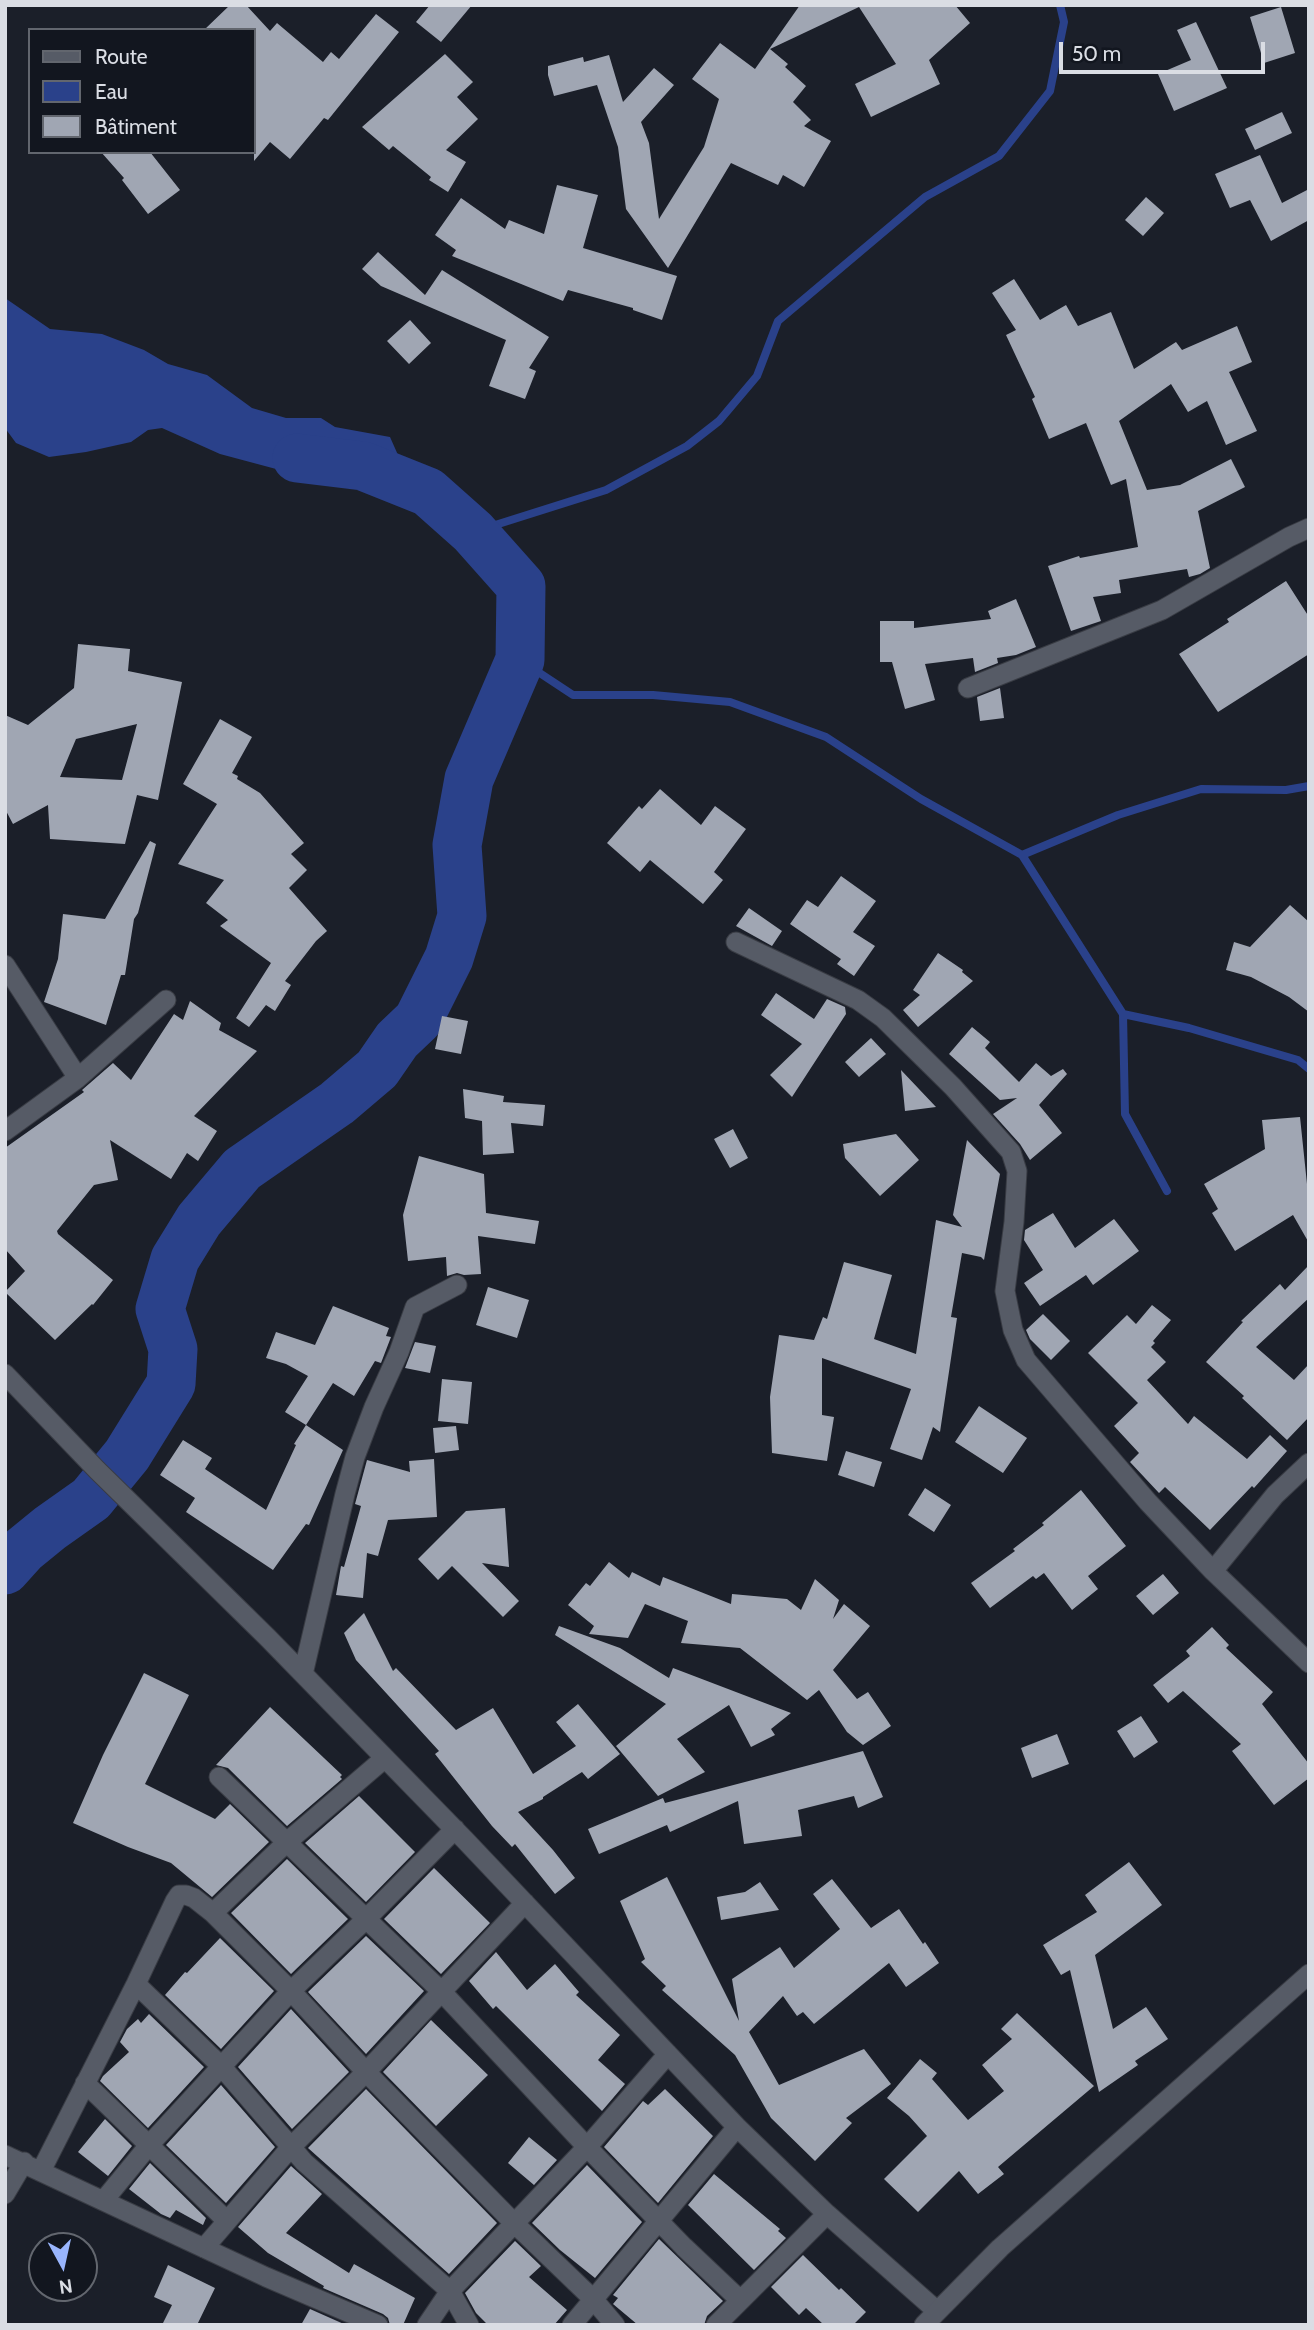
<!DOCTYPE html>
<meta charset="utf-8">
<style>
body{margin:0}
#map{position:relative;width:1314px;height:2330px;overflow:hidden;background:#1b1f29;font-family:Cabin,sans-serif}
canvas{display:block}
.frame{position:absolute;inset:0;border:7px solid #dadde4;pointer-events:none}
.legend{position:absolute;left:28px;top:28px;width:228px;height:126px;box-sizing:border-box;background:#12161f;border:2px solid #62666e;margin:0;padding:9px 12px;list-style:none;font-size:21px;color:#dadde4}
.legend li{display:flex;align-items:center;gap:14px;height:35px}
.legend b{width:35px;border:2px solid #62666e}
.north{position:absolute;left:28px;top:2232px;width:70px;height:70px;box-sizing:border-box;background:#12161f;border:2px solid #62666e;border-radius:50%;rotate:172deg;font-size:19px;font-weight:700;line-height:28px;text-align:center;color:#dadde4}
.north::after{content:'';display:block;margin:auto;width:24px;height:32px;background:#99b5fd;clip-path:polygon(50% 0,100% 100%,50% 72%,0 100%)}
.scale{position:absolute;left:1059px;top:42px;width:206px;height:32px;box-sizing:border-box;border:4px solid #dadde4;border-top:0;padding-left:9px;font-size:21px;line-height:24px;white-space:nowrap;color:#dadde4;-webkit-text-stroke:5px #12161f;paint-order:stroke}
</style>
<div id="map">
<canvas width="1314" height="2330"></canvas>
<div class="frame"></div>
<ul class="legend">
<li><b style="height:9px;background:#565b66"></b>Route</li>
<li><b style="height:19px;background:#2a418a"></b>Eau</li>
<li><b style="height:19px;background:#a0a6b3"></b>Bâtiment</li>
</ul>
<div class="north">N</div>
<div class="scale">50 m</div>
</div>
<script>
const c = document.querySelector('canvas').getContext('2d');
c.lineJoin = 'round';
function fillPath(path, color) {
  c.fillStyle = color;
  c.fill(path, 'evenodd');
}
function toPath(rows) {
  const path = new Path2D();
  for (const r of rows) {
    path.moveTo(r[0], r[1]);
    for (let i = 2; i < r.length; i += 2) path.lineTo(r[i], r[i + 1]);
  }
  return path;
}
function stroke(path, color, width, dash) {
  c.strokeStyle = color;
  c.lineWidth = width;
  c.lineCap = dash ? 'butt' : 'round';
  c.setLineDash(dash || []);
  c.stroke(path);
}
const water = toPath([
 [5,298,50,329,102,334,144,350,168,364,207,375,252,408,286,418,321,418,335,427,390,437,398,455,393,467,363,466,328,473,291,473,220,454,162,428,148,430,131,442,86,452,49,457,16,443,5,428]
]);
const stream = toPath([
 [473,532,606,490,687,446,719,421,757,376,778,321,925,197,999,156,1050,91,1064,22,1060,5],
 [520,660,573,695,653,695,730,702,826,737,921,799,1022,855,1118,815,1201,789,1286,790,1309,786],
 [1022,855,1123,1014,1189,1028,1298,1060,1309,1069],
 [1123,1014,1125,1114,1167,1191]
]);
const river = toPath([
 [5,1570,23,1550,50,1528,91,1499,127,1455,171,1384,173,1349,160,1309,175,1259,199,1220,242,1169,337,1103,377,1069,397,1040,418,1020,449,958,462,916,457,845,469,779,520,660,521,586,473,532,428,492,363,466,297,458]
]);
const building = toPath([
 [230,5,246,5,270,31,277,23,323,62,331,52,339,59,376,14,399,32,328,120,324,118,290,159,270,142,254,161,254,30,204,30],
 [430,5,472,5,441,42,416,22],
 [800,5,955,5,970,23,929,60,940,84,871,117,855,84,896,64,859,7,770,49,788,64,785,67,806,86,793,102,811,120,804,126,831,141,804,187,783,175,778,185,731,163,668,268,626,209,618,147,597,85,554,96,548,75,548,66,583,57,584,62,609,55,623,102,654,68,674,85,641,122,649,143,659,219,704,147,719,99,692,79,720,43,755,69],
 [1281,7,1295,53,1264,63,1250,17],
 [1196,22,1227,88,1174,111,1158,74,1191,60,1177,30],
 [445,54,473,82,457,97,478,119,446,150,466,162,448,192,429,180,431,177,393,146,389,150,362,127],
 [1282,112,1292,133,1255,150,1245,129],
 [101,152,150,152,180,190,148,214,122,180,124,178],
 [1260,155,1282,203,1309,189,1309,220,1271,241,1250,200,1230,208,1215,174],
 [557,185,598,195,583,248,677,276,662,320,633,310,633,308,568,290,563,301,452,256,456,250,435,235,461,198,505,229,509,220,544,234],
 [1146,197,1164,213,1143,236,1125,220],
 [378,252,425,295,442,270,549,337,529,368,536,371,525,399,489,386,506,340,381,286,362,269],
 [1014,279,1040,320,1066,305,1078,326,1111,312,1134,369,1176,342,1182,350,1237,326,1252,362,1229,372,1257,431,1226,445,1207,401,1188,412,1171,384,1119,421,1147,490,1180,485,1231,459,1245,487,1198,511,1210,568,1200,574,1189,577,1187,569,1119,580,1121,593,1093,597,1101,621,1071,631,1048,566,1079,556,1080,558,1138,547,1126,479,1111,485,1086,423,1049,439,1032,399,1035,397,1006,335,1016,330,992,293],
 [410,320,431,343,409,364,387,341],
 [1286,581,1309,617,1309,654,1218,712,1179,654,1229,622,1227,619],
 [1016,599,1036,647,1016,655,997,658,998,663,975,672,973,658,925,664,935,700,905,709,892,662,880,662,880,621,914,621,914,628,991,619,988,611],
 [78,644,130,649,128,671,182,682,158,800,137,795,125,844,50,839,48,805,13,824,5,809,5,715,28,725,74,688],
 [137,724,122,780,60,777,76,739],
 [1000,688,1004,718,980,721,977,697],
 [220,719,252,737,232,773,238,776,237,779,260,793,304,843,291,854,307,870,289,888,327,931,316,941,285,981,291,985,275,1011,266,1005,249,1027,236,1018,271,963,220,926,228,920,206,903,224,880,178,864,217,804,183,784],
 [660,789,701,825,715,806,746,829,714,872,723,880,703,904,650,860,640,872,607,843,639,806,642,809],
 [150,841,156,844,138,913,134,919,125,975,121,975,106,1025,44,1002,58,959,63,914,105,919],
 [841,876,876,901,853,932,875,946,854,976,837,964,841,959,790,924,807,900,818,907],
 [1290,905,1309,922,1309,1012,1289,997,1251,977,1226,970,1234,942,1250,947],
 [749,908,782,931,772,946,736,926],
 [938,953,963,970,962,972,973,981,918,1027,903,1010,920,995,913,990],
 [776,993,814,1019,827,999,845,1007,846,1014,792,1097,770,1075,802,1044,761,1015],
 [190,1001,221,1023,219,1030,257,1051,194,1116,217,1131,198,1161,187,1153,171,1179,110,1140,118,1180,94,1185,57,1231,58,1234,113,1280,93,1305,92,1304,55,1340,5,1292,25,1271,5,1249,5,1148,84,1092,82,1090,113,1063,131,1080,174,1014,183,1020],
 [442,1016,468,1021,461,1054,435,1049],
 [972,1027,990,1042,985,1048,1019,1082,1036,1063,1051,1076,1063,1069,1067,1074,1039,1105,1062,1133,1030,1160,1020,1144,993,1114,1017,1098,1000,1100,949,1054],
 [871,1038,886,1054,859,1077,845,1062],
 [901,1070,936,1107,905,1111],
 [463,1089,504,1096,503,1102,545,1105,543,1126,511,1123,514,1153,483,1155,482,1121,465,1118],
 [1300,1117,1307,1184,1309,1183,1309,1243,1293,1215,1235,1251,1212,1213,1218,1209,1204,1184,1265,1149,1262,1120],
 [733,1129,748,1158,730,1168,714,1139],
 [896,1134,919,1160,880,1196,845,1158,843,1144],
 [967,1140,1000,1174,984,1260,981,1257,962,1253,951,1317,957,1318,940,1432,933,1427,922,1460,890,1449,911,1389,822,1358,822,1415,834,1417,827,1461,772,1453,770,1397,779,1335,814,1340,823,1317,827,1319,844,1262,892,1275,874,1339,916,1354,936,1220,962,1227,953,1215],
 [419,1156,484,1174,486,1213,539,1221,535,1244,478,1236,481,1274,464,1275,457,1273,447,1276,446,1257,408,1261,403,1215],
 [1053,1213,1075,1248,1114,1219,1139,1251,1093,1285,1086,1275,1040,1306,1024,1283,1043,1270,1024,1240,1025,1230],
 [1309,1265,1309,1298,1256,1347,1294,1380,1309,1364,1309,1417,1287,1440,1242,1398,1244,1396,1206,1362,1243,1322,1241,1321,1280,1284,1285,1290],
 [488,1287,529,1300,517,1338,476,1325],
 [1152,1305,1171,1320,1153,1341,1155,1343,1151,1347,1166,1362,1147,1380,1188,1424,1194,1416,1247,1459,1270,1435,1287,1451,1254,1488,1252,1486,1210,1530,1165,1487,1159,1493,1130,1462,1139,1453,1114,1426,1138,1403,1088,1353,1127,1315,1136,1324],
 [333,1306,389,1328,386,1336,391,1337,381,1363,375,1361,354,1396,333,1383,306,1425,285,1412,308,1376,286,1364,266,1358,276,1332,315,1345],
 [1043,1314,1070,1341,1051,1360,1030,1339,1026,1330],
 [415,1342,436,1346,430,1373,405,1368],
 [442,1379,472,1382,468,1424,438,1421],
 [979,1406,1027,1438,1003,1473,955,1442],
 [306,1425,343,1450,309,1525,306,1524,273,1570,186,1512,195,1498,160,1475,183,1440,212,1458,205,1469,266,1510,296,1445,294,1444],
 [456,1426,459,1450,435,1453,433,1428],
 [846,1451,882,1462,874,1487,838,1475],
 [434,1459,437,1517,388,1520,378,1556,367,1553,363,1598,336,1595,341,1566,344,1567,361,1506,355,1504,367,1460,410,1472,409,1461],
 [925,1488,951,1505,934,1532,908,1515],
 [1081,1490,1126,1546,1088,1576,1098,1589,1072,1610,1044,1573,1036,1579,1033,1576,990,1608,971,1583,1015,1551,1013,1549,1044,1525,1042,1523],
 [505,1508,509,1567,482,1563,519,1601,503,1617,452,1566,438,1580,418,1559,466,1511],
 [609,1562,629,1578,632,1572,660,1586,663,1577,731,1604,732,1594,787,1599,801,1610,815,1579,839,1600,833,1619,844,1604,870,1626,833,1670,857,1699,868,1692,891,1726,863,1745,847,1732,819,1690,807,1700,740,1648,681,1643,688,1621,645,1604,628,1638,589,1634,594,1626,568,1605,586,1583,590,1586],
 [1163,1574,1179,1593,1153,1615,1136,1596],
 [364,1613,393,1671,396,1668,456,1730,493,1708,533,1774,576,1746,556,1722,578,1704,620,1754,588,1779,582,1772,543,1797,543,1799,518,1812,553,1850,575,1878,555,1894,515,1844,512,1847,492,1826,435,1754,439,1751,356,1660,344,1633],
 [559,1626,620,1648,669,1678,673,1668,791,1713,771,1729,775,1735,751,1747,729,1705,677,1739,705,1772,658,1796,616,1746,666,1704,555,1635],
 [1212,1627,1229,1645,1226,1648,1273,1692,1262,1704,1309,1764,1309,1778,1274,1805,1232,1751,1241,1744,1183,1691,1168,1703,1153,1685,1190,1656,1186,1651],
 [144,1673,189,1695,145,1784,215,1819,230,1804,269,1842,212,1897,171,1863,128,1847,73,1823,103,1755],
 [270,1707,342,1775,340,1777,342,1779,287,1826,228,1768,216,1765],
 [1141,1716,1158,1742,1134,1758,1117,1731],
 [1057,1734,1069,1764,1032,1778,1021,1748],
 [863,1751,883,1797,858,1808,854,1796,798,1810,802,1836,744,1844,738,1801,670,1832,667,1825,599,1854,588,1829,663,1798,665,1803],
 [359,1796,415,1852,366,1902,305,1843],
 [287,1859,348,1919,291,1974,231,1913],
 [1129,1862,1162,1905,1095,1955,1113,2029,1146,2007,1168,2039,1135,2061,1138,2065,1099,2092,1070,1970,1061,1975,1043,1945,1097,1912,1085,1895],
 [434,1868,490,1923,441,1974,384,1919],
 [667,1877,739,2021,732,1979,780,1947,794,1968,840,1929,813,1894,832,1879,871,1928,899,1909,923,1944,925,1942,939,1963,906,1987,889,1963,814,2024,803,2012,797,2016,783,1996,749,2032,779,2085,864,2049,891,2084,846,2118,852,2123,815,2161,771,2118,735,2055,662,1990,666,1986,641,1962,645,1959,620,1901],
 [760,1882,779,1910,721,1920,717,1897,745,1892],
 [366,1936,424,1991,366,2054,308,1992],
 [220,1938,274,1991,221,2049,165,1995,185,1972,187,1973],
 [496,1952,527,1990,555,1964,579,1992,576,1995,620,2035,598,2060,625,2084,602,2111,496,2006,493,2009,469,1981],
 [291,2009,349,2072,292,2129,238,2067],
 [1017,2013,1094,2086,998,2167,1004,2174,978,2194,959,2171,918,2212,884,2179,927,2136,909,2116,887,2098,920,2059,937,2073,932,2079,968,2120,1004,2091,982,2065,1012,2039,1001,2029],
 [149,2014,204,2067,148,2128,100,2081,103,2076,129,2052,120,2042,127,2029,138,2019,141,2023],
 [431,2020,488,2075,436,2126,383,2072],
 [221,2085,275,2147,226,2203,166,2145],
 [366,2089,497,2223,449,2274,308,2148],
 [665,2089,713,2136,658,2203,604,2147,643,2101,648,2105],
 [105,2119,132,2146,108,2176,78,2152],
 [529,2137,557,2160,534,2185,508,2163],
 [150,2163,206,2218,203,2225,176,2210,170,2218,161,2214,129,2189],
 [587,2165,642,2222,595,2278,560,2250,532,2223],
 [291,2166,322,2194,286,2233,349,2273,354,2264,415,2298,403,2325,390,2325,388,2318,383,2314,323,2288,324,2286,268,2253,238,2227],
 [714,2174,780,2229,778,2231,786,2238,754,2270,688,2205],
 [659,2239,723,2301,707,2316,704,2325,638,2325,613,2304,618,2298,613,2295],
 [515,2241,541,2266,529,2277,567,2310,554,2325,488,2325,476,2313,465,2293],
 [803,2255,839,2290,841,2288,866,2312,853,2325,824,2325,806,2308,799,2315,771,2287],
 [168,2265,215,2288,197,2325,162,2325,172,2305,154,2297],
 [310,2309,346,2325,301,2325]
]);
const minor = toPath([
 [968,688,1162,610,1289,537,1309,528],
 [736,942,858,1000,883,1018,953,1087,1011,1152,1017,1171,1014,1222,1005,1291,1013,1330,1026,1360,1148,1502,1213,1571,1309,1663],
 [5,965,78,1078],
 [5,1131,78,1078,166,1000],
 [5,1374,97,1470,268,1638,465,1840,737,2127,827,2214,937,2311],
 [1213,1571,1275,1495,1309,1463],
 [303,1674,345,1494,355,1457,374,1407,399,1352,415,1307,457,1285],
 [219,1777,441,1991,587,2147,684,2247,740,2300],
 [213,1913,287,1842,385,1758],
 [136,1984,221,2066,304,2162,450,2291,469,2325],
 [85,2083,227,2221],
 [5,2155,266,2277,378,2325],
 [41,2171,136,1984,175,1901,179,1895,186,1895,194,1898,213,1913,291,1991,366,2072,515,2224,593,2299,615,2325],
 [5,2194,24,2162],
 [104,2200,150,2144,291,1991,366,1919,455,1829],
 [204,2248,291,2147,366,2072,525,1903],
 [427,2325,450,2291,587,2147,668,2054],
 [572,2325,737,2127],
 [716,2325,827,2214]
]);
const tertiary = toPath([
 [924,2325,1000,2248,1309,1974]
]);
fillPath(water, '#2a418a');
stroke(stream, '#2a418a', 8);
stroke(river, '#2a418a', 49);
fillPath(building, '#a0a6b3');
stroke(minor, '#393c44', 21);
stroke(tertiary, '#393c44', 21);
stroke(minor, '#565b66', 19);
stroke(tertiary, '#565b66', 19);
</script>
